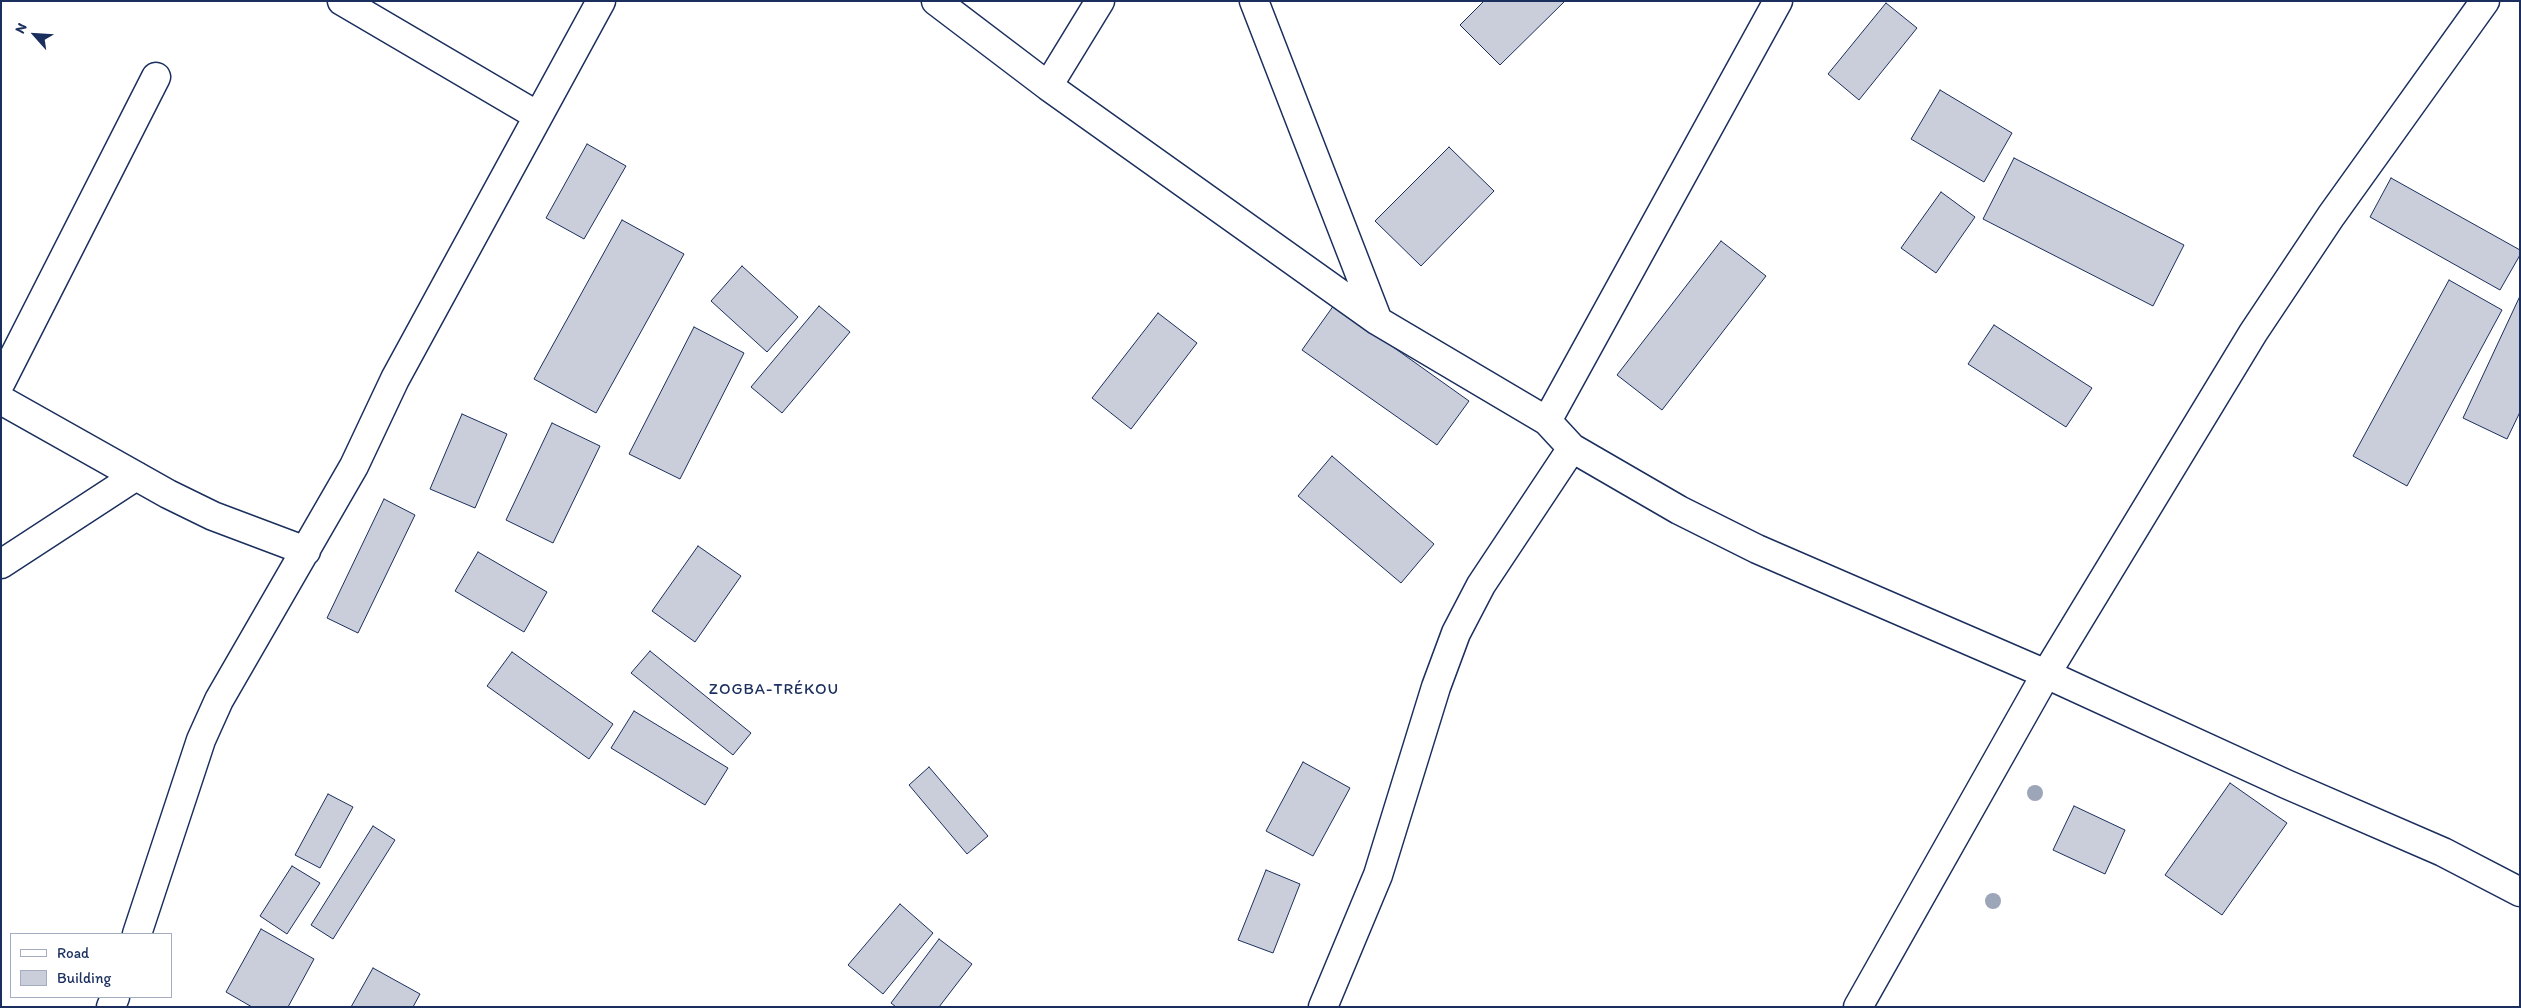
<!DOCTYPE html>
<meta charset="utf-8">
<style>
body{margin:0}
#map{position:relative;width:2521px;height:1008px;overflow:hidden;background:#fff;font-family:Itim,sans-serif}
canvas{display:block}
.frame{position:absolute;inset:0;border:2px solid #1b2f5e;pointer-events:none}
.legend{position:absolute;left:10px;top:933px;width:162px;height:65px;box-sizing:border-box;background:#fff;border:1px solid #a4acbf;margin:0;padding:6px 9px;list-style:none;font-size:15px;color:#1b2f5e}
.legend li{display:flex;align-items:center;gap:10px;height:25px}
.legend b{width:25px;border:1px solid #a4acbf}
.north{position:absolute;left:10px;top:10px;width:50px;height:50px;-webkit-text-stroke:4px #fff;paint-order:stroke;rotate:296deg;font-size:14px;font-weight:700;line-height:20px;text-align:center;color:#1b2f5e}
.north::after{content:'';display:block;margin:auto;width:18px;height:22px;background:#1b2f5e;clip-path:polygon(50% 0,100% 100%,50% 72%,0 100%)}
</style>
<div id="map">
<canvas width="2521" height="1008"></canvas>
<div class="frame"></div>
<ul class="legend">
<li><b style="height:6px;background:#fff"></b>Road</li>
<li><b style="height:14px;background:#caceda"></b>Building</li>
</ul>
<div class="north">N</div>
</div>
<script>
const c = document.querySelector('canvas').getContext('2d');
c.lineJoin = 'round';
function fillPath(path, color) {
  c.fillStyle = color;
  c.fill(path, 'evenodd');
}
function toPath(rows) {
  const path = new Path2D();
  for (const r of rows) {
    path.moveTo(r[0], r[1]);
    for (let i = 2; i < r.length; i += 2) path.lineTo(r[i], r[i + 1]);
  }
  return path;
}
function stroke(path, color, width, dash) {
  c.strokeStyle = color;
  c.lineWidth = width;
  c.lineCap = dash ? 'butt' : 'round';
  c.setLineDash(dash || []);
  c.stroke(path);
}
function write(font, color, halo, rows, align = 'center') {
  c.font = font + ' Itim,sans-serif';
  c.lineWidth = 4.5;
  c.setLineDash([]);
  c.textBaseline = 'middle';
  c.strokeStyle = halo;
  c.fillStyle = color;
  for (const [text, x, y, turn = 0] of rows) {
    c.save();
    c.translate(x, y);
    c.rotate((+turn || 0) * Math.PI / 180);
    c.textAlign = isNaN(turn) ? turn : align;
    if (halo) c.strokeText(text, 0, 0);
    c.fillText(text, 0, 0);
    c.restore();
  }
}
const building = toPath([
 [1484,1,1565,1,1500,65,1460,25,1484,1],
 [1886,3,1917,28,1859,100,1828,74,1886,3],
 [1940,90,2012,133,1984,182,1911,139,1940,90],
 [587,144,626,166,584,239,546,218,587,144],
 [1449,147,1494,191,1421,266,1375,221,1449,147],
 [2014,158,2184,245,2153,306,1983,219,2014,158],
 [2391,178,2520,250,2520,255,2500,290,2370,217,2391,178],
 [1941,192,1975,217,1936,273,1901,248,1941,192],
 [622,220,684,254,596,413,534,379,622,220],
 [1721,241,1766,276,1662,410,1617,375,1721,241],
 [742,266,798,317,767,352,711,301,742,266],
 [2449,280,2502,310,2407,486,2353,456,2449,280],
 [2520,296,2520,412,2507,439,2463,418,2520,296],
 [1334,305,1469,401,1437,445,1302,350,1334,305],
 [819,306,850,332,782,413,751,387,819,306],
 [1158,313,1197,343,1131,429,1092,398,1158,313],
 [1994,325,2092,388,2066,427,1968,364,1994,325],
 [694,327,744,353,680,479,629,454,694,327],
 [462,414,507,434,475,508,430,489,462,414],
 [552,423,600,446,553,543,506,520,552,423],
 [1332,456,1434,544,1401,583,1298,496,1332,456],
 [384,499,415,515,358,633,327,618,384,499],
 [698,546,741,576,695,642,652,611,698,546],
 [478,552,547,592,524,632,455,591,478,552],
 [650,651,751,733,733,755,631,673,650,651],
 [512,652,613,724,589,759,487,686,512,652],
 [634,711,728,768,705,805,611,748,634,711],
 [1303,762,1350,788,1313,856,1266,831,1303,762],
 [929,767,988,836,967,854,909,785,929,767],
 [2230,783,2287,823,2222,915,2165,875,2230,783],
 [328,794,353,807,320,868,295,855,328,794],
 [2074,806,2125,830,2105,874,2053,850,2074,806],
 [373,826,395,840,333,939,311,925,373,826],
 [292,866,320,883,287,934,260,916,292,866],
 [1266,870,1300,884,1273,953,1238,940,1266,870],
 [900,904,933,933,883,994,848,965,900,904],
 [261,929,314,959,288,1007,252,1007,226,992,261,929],
 [939,939,972,964,939,1007,896,1007,891,1003,939,939],
 [373,968,420,994,413,1007,351,1007,373,968]
]);
const street = toPath([
 [342,1,538,116],
 [936,1,1048,86,1378,321,1547,421,1572,448,1679,510,1757,549,2046,674,2286,784,2443,852,2520,892],
 [1254,1,1378,321],
 [1048,86,1100,1],
 [1,382,156,77],
 [1,400,168,494,213,516,306,551],
 [1547,421,1778,1],
 [1,564,136,476],
 [137,934,201,740,219,700,354,466,395,379,601,1],
 [111,1007,115,997],
 [1323,1007,1378,875,1436,687,1456,633,1481,585,1572,448]
]);
const secondary = toPath([
 [1858,1007,2046,674,2253,333,2331,216,2485,1]
]);
const trees = [
 [2035,793],
 [1993,901]
];
const neighbourhoodNames = [
 ["ZOGBA-TRÉKOU",774,690]
];
fillPath(building, '#caceda');
stroke(building, '#1b2f5e', 1);
stroke(street, '#1b2f5e', 31);
stroke(secondary, '#1b2f5e', 31);
stroke(street, '#fff', 28);
stroke(secondary, '#fff', 28);
c.fillStyle = '#9da5b9';
for (const [x, y] of trees) {
  c.beginPath();
  c.arc(x, y, 8, 0, 2 * Math.PI);
  c.fill();
}
c.letterSpacing = '1px';
write('16px', '#1b2f5e', '#fff', neighbourhoodNames);
c.letterSpacing = '0px';
</script>
